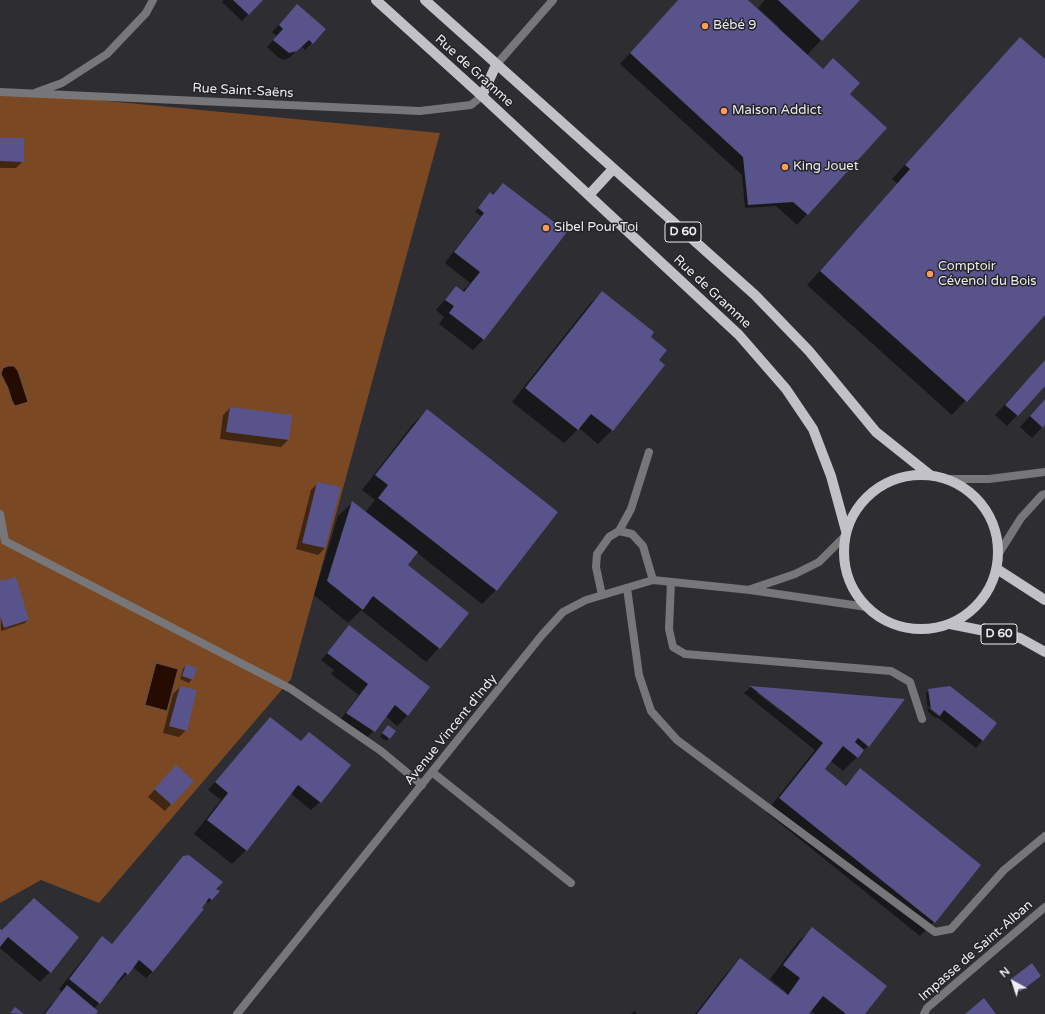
<!DOCTYPE html>
<meta charset="utf-8">
<style>
body{margin:0}
#map{position:relative;width:1045px;height:1014px;overflow:hidden;background:#2d2d32;font-family:"Varela Round",sans-serif}
canvas{display:block}
.north{position:absolute;left:993px;top:962px;width:40px;height:40px;-webkit-text-stroke:3px #232328;paint-order:stroke;rotate:320deg;font-size:11px;font-weight:700;line-height:16px;text-align:center;color:#ededf1}
.north::after{content:'';display:block;margin:auto;width:14px;height:18px;background:#ededf1;clip-path:polygon(50% 0,100% 100%,50% 72%,0 100%)}
</style>
<div id="map">
<canvas width="1045" height="1014"></canvas>
<div class="north">N</div>
</div>
<script>
const c = document.querySelector('canvas').getContext('2d');
c.lineJoin = 'round';
function fillPath(path, color) {
  c.fillStyle = color;
  c.fill(path, 'evenodd');
}
function toPath(rows) {
  const path = new Path2D();
  for (const r of rows) {
    if (r.length === 3) {
      path.moveTo(r[0] + r[2], r[1]);
      path.arc(r[0], r[1], r[2], 0, 2 * Math.PI);
      continue;
    }
    path.moveTo(r[0], r[1]);
    for (let i = 2; i < r.length; i += 2) path.lineTo(r[i], r[i + 1]);
  }
  return path;
}
function stroke(path, color, width, dash) {
  c.strokeStyle = color;
  c.lineWidth = width;
  c.lineCap = dash ? 'butt' : 'round';
  c.setLineDash(dash || []);
  c.stroke(path);
}
function write(font, color, halo, rows, align = 'center') {
  c.font = font + ' "Varela Round",sans-serif';
  c.lineWidth = 3;
  c.setLineDash([]);
  c.textBaseline = 'middle';
  c.strokeStyle = halo;
  c.fillStyle = color;
  for (const [text, x, y, turn = 0] of rows) {
    c.save();
    c.translate(x, y);
    c.rotate((+turn || 0) * Math.PI / 180);
    c.textAlign = isNaN(turn) ? turn : align;
    if (halo) c.strokeText(text, 0, 0);
    c.fillText(text, 0, 0);
    c.restore();
  }
}
const green = toPath([
 [0,94,35,94,440,133,291,679,99,903,41,880,0,903]
]);
const water = toPath([
 [8,366,14,366,18,371,28,402,15,406,12,401,8,388,1,374,3,368,8,366],
 [156,663,178,669,167,711,145,705,156,663]
]);
const shadow = toPath([
 [224,0,261,0,242,21,222,2],
 [678,0,746,0,778,29,779,27,758,8,765,0,859,0,807,55,886,128,797,225,776,206,745,208,742,175,620,64],
 [291,12,312,43,305,50,301,46,289,58,283,60,279,58,267,47,277,36,272,32],
 [1007,52,1045,61,1045,314,952,415,807,285,898,184,892,179],
 [0,139,23,161,16,168,0,168],
 [503,184,484,339,473,350,439,324,444,317,436,310,456,287,462,292,470,283,445,263,481,216,475,212,487,197,492,195],
 [602,292,649,338,658,361,663,365,612,430,598,444,579,428,564,443,512,402,588,306],
 [1045,361,1045,385,1007,426,995,415],
 [1045,399,1045,424,1032,438,1020,427],
 [230,408,291,416,288,440,281,447,220,439,223,415],
 [427,410,557,512,496,590,482,604,416,552,407,565,439,648,426,662,361,610,348,623,314,595,338,516,352,503,365,513,375,500,362,490,413,424],
 [318,483,325,548,318,555,296,549,311,490],
 [0,580,28,620,25,623,1,631],
 [350,626,408,715,397,726,386,716,367,738,340,720,359,695,331,674,334,670,321,660],
 [186,665,192,679,189,683,180,679,183,669],
 [180,687,186,730,179,737,163,733,173,694],
 [751,687,904,700,868,746,843,771,831,761,824,770,845,786,860,770,934,922,920,936,766,812,815,750,744,693],
 [758,691,781,709,780,711,757,693],
 [929,690,996,723,976,748,937,717,936,718,928,712,927,707,938,716,940,715,927,705,926,693],
 [270,718,301,742,320,802,311,810,290,793,246,850,232,864,194,834,221,800,208,790],
 [388,726,389,738,386,741,380,737],
 [176,766,192,781,165,811,148,797],
 [184,857,215,889,211,900,208,903,206,901,153,971,146,978,133,967,117,984,115,983,94,1009,95,1014,43,1014,62,992,59,989,92,948,103,938,111,945,173,868],
 [34,900,50,972,40,982,0,948,0,931,1,932],
 [812,929,864,1014,815,1014,811,1011,808,1014,695,1014,727,973,740,959,786,995,787,993,770,979,798,942],
 [1037,979,1017,994,1009,983,1012,980],
 [634,1011,638,1014,631,1014]
]);
const building = toPath([
 [233,0,263,0,249,15],
 [678,0,748,0,823,69,833,58,860,83,850,94,887,128,808,215,793,202,748,205,743,157,630,53],
 [778,0,860,0,822,41],
 [297,4,326,29,313,44,309,40,297,51,289,53,273,40,283,29,279,25],
 [1020,37,1045,59,1045,315,967,402,820,271,910,169,905,165],
 [0,138,24,138,24,162,0,161],
 [503,183,567,232,484,340,449,313,454,306,445,300,456,286,464,292,480,272,454,252,484,213,478,208,490,192,493,195],
 [602,291,654,332,651,337,667,350,659,360,665,365,613,431,591,414,578,430,525,388],
 [1045,360,1045,386,1018,416,1005,405],
 [1045,399,1045,425,1043,428,1030,416],
 [230,407,292,415,289,440,226,432],
 [427,409,558,512,497,591,378,498,388,485,375,475],
 [317,482,341,487,325,548,302,543],
 [352,501,418,552,408,565,469,613,440,649,373,596,363,610,327,581],
 [16,577,29,620,4,628,0,616,0,578,1,581],
 [349,625,430,687,408,716,395,705,375,732,346,713,368,684,327,653],
 [186,664,197,668,193,680,182,676],
 [180,686,197,690,187,731,169,726],
 [750,686,905,699,869,747,858,738,855,742,864,750,858,758,843,746,825,769,846,786,860,768,981,865,935,923,779,798,823,743],
 [950,686,997,723,983,741,944,710,940,716,931,709,928,689],
 [270,717,301,741,309,732,351,765,321,803,298,785,247,851,207,820,228,793,215,782],
 [388,725,396,731,390,739,382,733],
 [176,765,194,781,172,805,154,789],
 [189,855,223,882,216,889,220,891,212,900,209,898,202,908,204,909,153,972,139,960,128,975,125,972,100,1004,69,979,102,936,112,944,183,856],
 [34,898,79,937,51,973,8,937,0,947,0,929,2,930],
 [812,927,887,986,865,1014,846,1014,823,996,809,1014,697,1014,740,958,788,995,800,978,783,965],
 [1032,963,1041,976,1020,992,1011,979],
 [67,985,98,1011,96,1014,45,1014],
 [984,998,996,1014,965,1014],
 [15,1007,24,1014,10,1013]
]);
const service = toPath([
 [0,514,5,541,291,689,381,751,422,785],
 [619,531,631,509,649,452],
 [671,582,669,629,673,647,685,654,891,671,910,682,922,719],
 [627,588,639,675,651,711,677,740,935,932,951,929,1004,870,1045,836],
 [602,595,596,567,597,554,609,537,619,531,632,534,643,546,653,580],
 [432,772,571,883]
]);
const minor = toPath([
 [0,92,420,111,471,105,482,96],
 [37,92,62,83,107,54,146,13,153,0],
 [948,479,989,479,1045,472],
 [999,553,1021,518,1042,495,1045,494],
 [924,1014,927,1008,1045,907]
]);
const tertiary = toPath([
 [496,65,553,0],
 [751,589,795,574,819,562,845,536],
 [237,1014,542,635,563,612,586,600,653,580,750,590,867,607]
]);
const primary = toPath([
 [376,0,482,96,739,335,786,389,813,429,831,476,846,531],
 [425,0,755,295,809,351,876,432,930,475],
 [482,96,496,65],
 [589,195,613,169],
 [921,552,77],
 [997,569,1045,600],
 [950,624,1020,638,1045,652]
]);
const markers = [
 [705,26,4,"#fd9c56"],
 [724,111,4,"#fd9c56"],
 [785,167,4,"#fd9c56"],
 [546,228,4,"#fd9c56"],
 [930,274,4,"#fd9c56"]
];
const shields = [
 [683,232,36],
 [999,634,36]
];
const shieldNames = [
 ["D 60",683,232],
 ["D 60",999,634]
];
const poiNames = [
 ["Bébé 9",713,26],
 ["Maison Addict",732,111],
 ["King Jouet",793,167],
 ["Sibel Pour Toi",554,228],
 ["Comptoir",938,267],
 ["Cévenol du Bois",938,282]
];
const streetNames = [
 ["Rue de Gramme",474,71,42],
 ["Rue Saint-Saëns",243,91,3],
 ["Rue de Gramme",712,292,43],
 ["Avenue Vincent d'Indy",451,730,-51],
 ["Impasse de Saint-Alban",976,951,-41]
];
fillPath(green, '#7a4823');
fillPath(water, '#250b00');
stroke(water, '#614f48', 1);
fillPath(shadow, '#0007');
fillPath(building, '#58538b');
stroke(service, '#77777a', 8);
stroke(minor, '#77777a', 8);
stroke(tertiary, '#77777a', 8);
stroke(primary, '#c1c1c7', 10);
for (const [x, y, r, color] of markers) {
  const dot = new Path2D();
  dot.arc(x, y, r, 0, 2 * Math.PI);
  c.fillStyle = color;
  c.fill(dot);
  stroke(dot, '#232328', 1.5);
}
for (const [x, y, w] of shields) {
  const box = new Path2D();
  box.roundRect(x - w / 2, y - 10, w, 20, 3);
  c.fillStyle = '#232328';
  c.fill(box);
  stroke(box, '#ededf1', 1);
}
write('bold 12px', '#ededf1', null, shieldNames);
write('13px', '#ededf1', '#232328', poiNames, 'left');
write('13px', '#ededf1', '#232328', streetNames);
</script>
